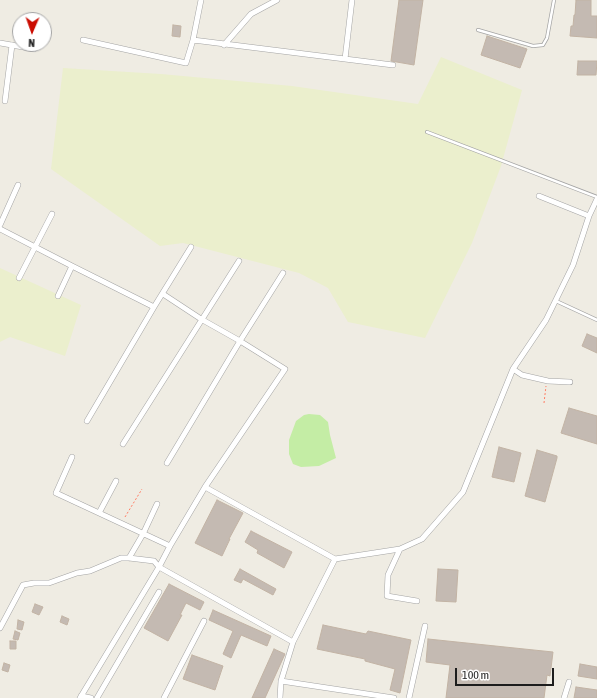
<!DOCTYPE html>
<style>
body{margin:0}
#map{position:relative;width:597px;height:698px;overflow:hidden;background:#efece3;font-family:"Asap Condensed",sans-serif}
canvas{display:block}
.north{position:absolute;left:12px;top:12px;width:40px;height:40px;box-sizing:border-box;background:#fff;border:1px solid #a5a5a5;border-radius:50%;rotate:182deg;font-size:11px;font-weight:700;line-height:16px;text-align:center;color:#1d1d1d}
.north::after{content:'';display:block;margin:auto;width:14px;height:18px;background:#cb0b00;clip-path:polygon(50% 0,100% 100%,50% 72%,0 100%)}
.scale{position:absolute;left:455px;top:668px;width:99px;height:18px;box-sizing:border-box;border:2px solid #1d1d1d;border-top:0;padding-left:5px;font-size:12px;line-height:14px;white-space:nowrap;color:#1d1d1d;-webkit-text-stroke:3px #fff;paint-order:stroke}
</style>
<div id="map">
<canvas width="597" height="698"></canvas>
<div class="north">N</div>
<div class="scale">100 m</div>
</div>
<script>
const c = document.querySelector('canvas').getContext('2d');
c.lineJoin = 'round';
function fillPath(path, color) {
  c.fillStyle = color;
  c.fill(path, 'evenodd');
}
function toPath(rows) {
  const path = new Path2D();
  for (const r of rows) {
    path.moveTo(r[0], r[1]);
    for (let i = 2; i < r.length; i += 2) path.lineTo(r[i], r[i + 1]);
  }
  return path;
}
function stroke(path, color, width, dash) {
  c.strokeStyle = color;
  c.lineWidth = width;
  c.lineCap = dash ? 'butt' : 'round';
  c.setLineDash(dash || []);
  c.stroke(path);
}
const farmland = toPath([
 [441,57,522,90,501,166,472,243,425,338,348,322,328,288,299,273,183,243,160,246,51,169,63,68,161,74,292,86,418,104],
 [0,268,81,305,65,356,10,337,0,342]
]);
const grass = toPath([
 [309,414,320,415,328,422,330,435,336,458,319,466,301,467,293,464,289,454,289,440,296,421,304,415]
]);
const building = toPath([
 [399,0,423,0,414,65,391,61,399,0],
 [576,0,591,0,591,16,597,16,597,38,570,36,571,26,573,26,574,15,575,15,576,0],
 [173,25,181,26,180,37,172,36,173,25],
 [487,36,527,49,520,68,481,55,487,36],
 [578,61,597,61,596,75,577,75,578,61],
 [587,334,597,338,597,353,582,346,587,334],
 [569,408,597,416,597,444,561,433,569,408],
 [499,447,521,453,514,482,492,477,499,447],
 [537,450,557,456,557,458,545,502,525,496,537,450],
 [217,500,243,513,229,539,230,539,222,556,195,543,217,500],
 [251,531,292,552,284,568,257,553,258,550,245,542,251,531],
 [240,569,276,589,273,595,243,579,241,583,234,580,240,569],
 [438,569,458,570,456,602,436,601,438,569],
 [169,584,204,602,200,610,186,603,180,615,182,615,168,641,144,628,169,584],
 [35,604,43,607,39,615,32,612,35,604],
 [213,610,271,636,267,646,241,635,231,658,223,654,233,631,209,620,213,610],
 [62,616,69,619,67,625,60,622,62,616],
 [18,620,24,622,22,630,17,629,18,620],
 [323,625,366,634,368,631,411,640,400,693,390,690,395,669,365,661,365,659,317,649,323,625],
 [15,631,20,633,18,640,13,639,15,631],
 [428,639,553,652,550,676,547,675,544,698,446,698,450,665,426,662,428,639],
 [10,641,16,641,16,649,10,649,10,641],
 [274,649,285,654,265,698,252,698,274,649],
 [192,655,223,666,215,690,183,679,192,655],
 [4,663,10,665,8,672,2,670,4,663],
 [580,664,597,667,597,679,578,676,580,664],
 [576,687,597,690,597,698,574,698,576,687]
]);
const path = toPath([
 [544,403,546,386],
 [125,517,142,489]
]);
const service = toPath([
 [478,30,533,46,543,45,547,38,554,0],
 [427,132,597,197],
 [556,301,597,320]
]);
const minor = toPath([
 [83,40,186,63,193,40,201,0],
 [193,40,393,65],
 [0,43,34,49],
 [224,45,251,14,277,0],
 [345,59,352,0],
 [5,101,12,45],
 [539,196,589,216],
 [0,225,18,185],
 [0,229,72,266,154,307,191,247],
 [19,278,52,214],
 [163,294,201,319,240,341,167,463],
 [58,296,72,266],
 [513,369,522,375,548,381,570,382],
 [87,421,154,307],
 [123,444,239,261],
 [72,457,56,493,170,546],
 [205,487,285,369,240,341,283,273],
 [99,513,116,481],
 [400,549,388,575,387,596,417,601],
 [129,558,143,534,157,504],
 [0,628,23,585,34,583,49,583,77,573,90,571,121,558,129,558,154,561,159,567,293,642],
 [281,681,394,698],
 [81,696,91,698],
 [80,698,159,567,170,546,205,487,335,559,400,549,422,539,463,492,513,369,546,320,573,265,589,216,597,199],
 [97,698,159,592],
 [164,698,204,621],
 [280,698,281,681,293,642,335,559],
 [409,698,425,626],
 [564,698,569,682]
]);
fillPath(farmland, '#ebefcd');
fillPath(grass, '#c4eda5');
fillPath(building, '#c4bab2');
stroke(building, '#c2b3a4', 1);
stroke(service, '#a4a4a4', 4);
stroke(minor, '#a4a4a4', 6);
stroke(path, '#ff7d64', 1, [2, 2]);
stroke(service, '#fff', 2.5);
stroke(minor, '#fff', 5);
</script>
